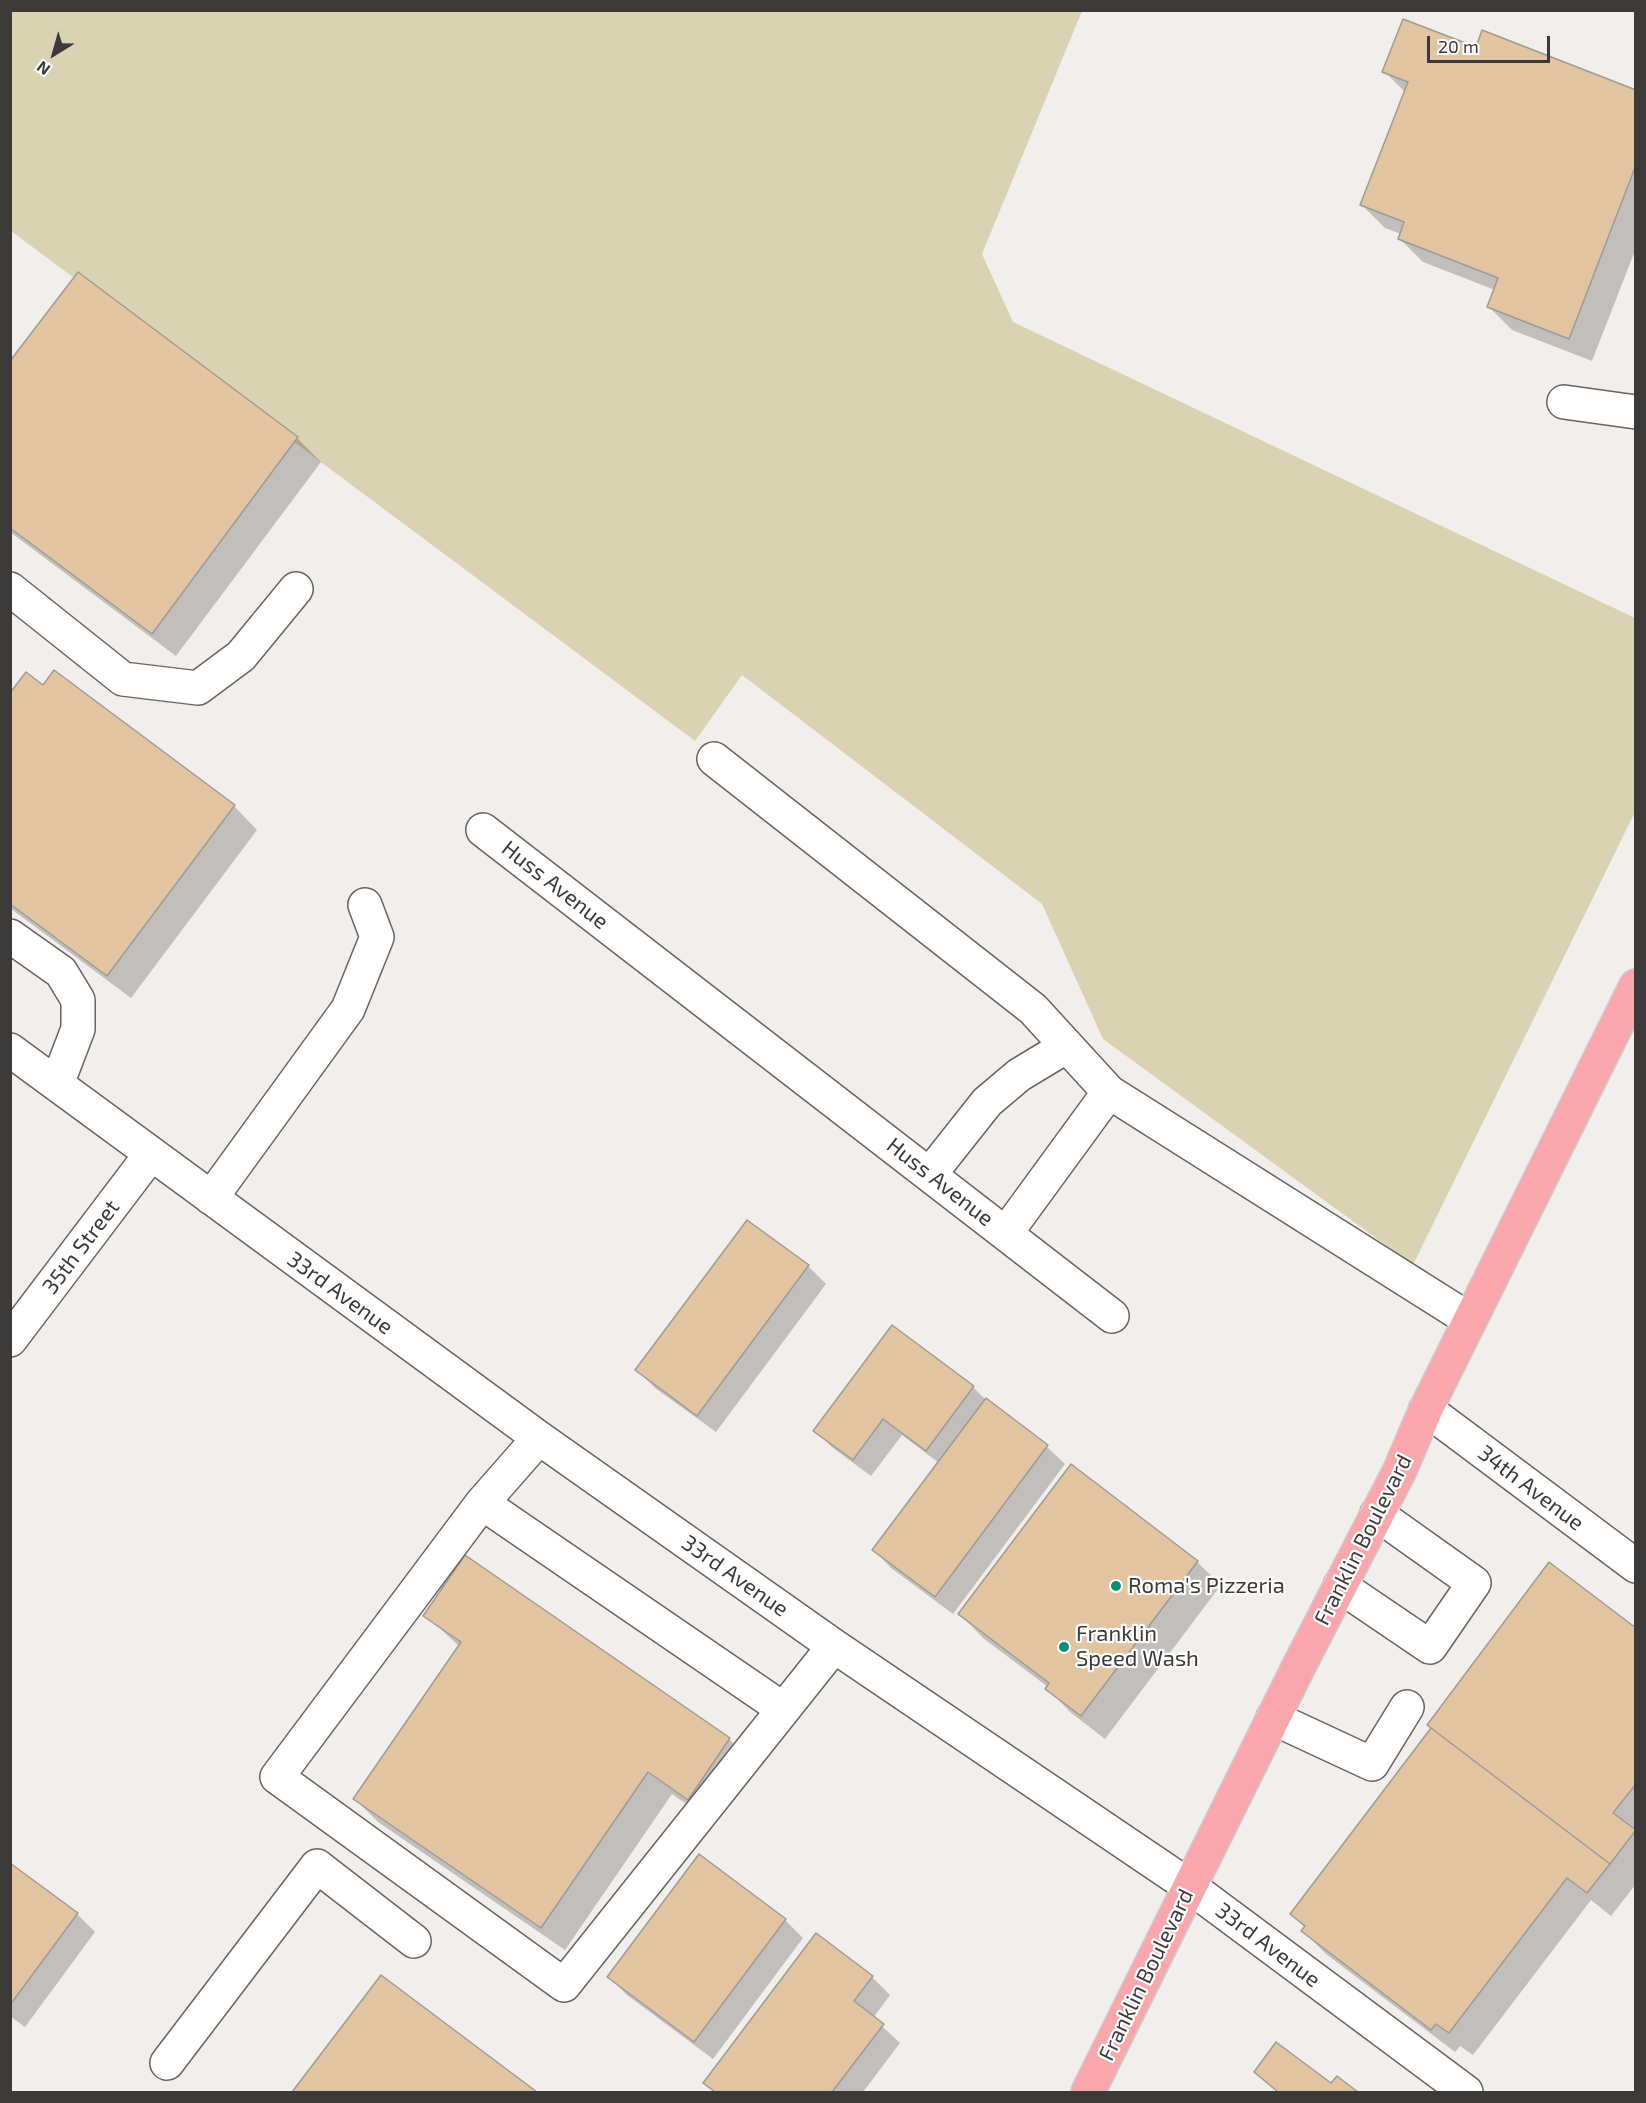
<!DOCTYPE html>
<style>
body{margin:0}
#map{position:relative;width:1646px;height:2103px;overflow:hidden;background:#f2eeec;font-family:"Exo 2",sans-serif}
canvas{display:block}
.frame{position:absolute;inset:0;border:12px solid #3c3a39;pointer-events:none}
.north{position:absolute;left:24px;top:24px;width:60px;height:60px;-webkit-text-stroke:4px #fff;paint-order:stroke;rotate:217deg;font-size:16px;font-weight:700;line-height:24px;text-align:center;color:#3c3a39}
.north::after{content:'';display:block;margin:auto;width:21px;height:27px;background:#3c3a39;clip-path:polygon(50% 0,100% 100%,50% 72%,0 100%)}
.scale{position:absolute;left:1427px;top:36px;width:123px;height:27px;box-sizing:border-box;border:3px solid #3c3a39;border-top:0;padding-left:8px;font-size:18px;line-height:21px;white-space:nowrap;color:#3c3a39;-webkit-text-stroke:4px #fff;paint-order:stroke}
</style>
<div id="map">
<canvas width="1646" height="2103"></canvas>
<div class="frame"></div>
<div class="north">N</div>
<div class="scale">20 m</div>
</div>
<script>
const c = document.querySelector('canvas').getContext('2d');
c.lineJoin = 'round';
function fillPath(path, color) {
  c.fillStyle = color;
  c.fill(path, 'evenodd');
}
function toPath(rows) {
  const path = new Path2D();
  for (const r of rows) {
    path.moveTo(r[0], r[1]);
    for (let i = 2; i < r.length; i += 2) path.lineTo(r[i], r[i + 1]);
  }
  return path;
}
function stroke(path, color, width, dash) {
  c.strokeStyle = color;
  c.lineWidth = width;
  c.lineCap = dash ? 'butt' : 'round';
  c.setLineDash(dash || []);
  c.stroke(path);
}
function write(font, color, halo, rows, align = 'center') {
  c.font = font + ' "Exo 2",sans-serif';
  c.lineWidth = 4.5;
  c.setLineDash([]);
  c.textBaseline = 'middle';
  c.strokeStyle = halo;
  c.fillStyle = color;
  for (const [text, x, y, turn = 0] of rows) {
    c.save();
    c.translate(x, y);
    c.rotate((+turn || 0) * Math.PI / 180);
    c.textAlign = isNaN(turn) ? turn : align;
    if (halo) c.strokeText(text, 0, 0);
    c.fillText(text, 0, 0);
    c.restore();
  }
}
const green = toPath([
 [10,11,1082,11,982,254,1013,322,1635,618,1635,812,1413,1265,1103,1039,1042,904,742,675,695,741,11,231]
]);
const shadow = toPath([
 [1476,49,1636,92,1636,248,1592,361,1512,330,1489,307,1495,290,1423,262,1399,238,1401,234,1385,228,1362,205,1405,92,1384,71],
 [78,274,297,438,321,462,176,656,10,532,10,364],
 [54,672,234,806,257,830,131,998,10,908,10,695,43,687],
 [748,1222,808,1266,826,1284,716,1432,655,1388,637,1370],
 [973,1387,987,1401,1047,1447,1065,1464,953,1614,891,1568,874,1550,939,1463,902,1435,871,1476,833,1448,815,1431],
 [1072,1467,1197,1562,1221,1585,1105,1739,1070,1712,1047,1688,1048,1687,983,1638,960,1614],
 [465,1557,729,1739,752,1763,712,1822,672,1794,565,1950,378,1822,355,1799,459,1646,425,1615],
 [1636,1630,1636,1884,1611,1916,1591,1900,1473,2055,1460,2046,1455,2052,1326,1954,1303,1931,1305,1928,1292,1914],
 [10,1865,77,1914,95,1932,25,2027,10,2016],
 [785,1920,803,1938,713,2059,627,1995,609,1977],
 [382,1977,534,2092,294,2092],
 [872,1977,890,1995,873,2018,900,2043,863,2092,714,2092,705,2083],
 [1256,2072,1332,2085,1337,2078,1356,2092,1279,2092]
]);
const building = toPath([
 [1403,19,1476,47,1482,30,1636,90,1636,165,1569,339,1487,307,1498,278,1398,239,1404,222,1360,205,1408,82,1382,72,1403,19],
 [78,272,298,437,152,634,10,528,10,361,78,272],
 [54,670,235,805,107,976,10,904,10,693,26,672,43,685,54,670],
 [747,1220,809,1265,697,1416,635,1370,747,1220],
 [892,1325,974,1386,926,1451,883,1419,853,1460,813,1431,892,1325],
 [986,1398,1048,1445,935,1597,872,1550,986,1398],
 [1071,1464,1198,1561,1081,1716,1045,1689,1049,1683,958,1614,1071,1464],
 [465,1555,730,1738,688,1800,648,1772,541,1928,353,1799,461,1642,423,1616,465,1555],
 [1549,1562,1636,1628,1636,1784,1613,1813,1636,1830,1610,1864,1427,1725,1549,1562],
 [1431,1728,1610,1864,1587,1893,1567,1878,1449,2033,1436,2024,1431,2030,1301,1931,1305,1926,1290,1914,1431,1728],
 [699,1854,786,1919,694,2042,607,1977,699,1854],
 [10,1863,78,1913,10,2005,10,1863],
 [816,1933,873,1976,854,2001,884,2024,832,2092,715,2092,703,2083,816,1933],
 [381,1975,537,2092,292,2092,381,1975],
 [1276,2042,1331,2083,1337,2076,1358,2092,1278,2092,1254,2072,1276,2042]
]);
const minor = toPath([
 [1564,402,1636,412],
 [10,589,123,679,198,688,241,656,296,589],
 [714,759,1033,1009,1109,1092],
 [483,830,1112,1316],
 [10,936,61,972,78,1000,78,1029,57,1084],
 [10,1050,539,1438,834,1646,1189,1886,1466,2092],
 [930,1174,987,1102,1019,1075,1067,1046],
 [211,1198,348,1009,377,937,365,905],
 [1006,1233,1109,1092,1470,1320],
 [10,1340,151,1154],
 [1426,1409,1636,1566],
 [539,1438,482,1503,277,1777,564,1985,834,1646],
 [482,1503,783,1709],
 [1340,1586,1430,1647,1474,1583,1377,1514],
 [1273,1718,1372,1764,1407,1707],
 [167,2063,317,1866,414,1941]
]);
const major = toPath([
 [1088,2092,1298,1668,1400,1470,1426,1409,1636,986]
]);
const markers = [
 [1116,1586,6,"#048f78"],
 [1064,1647,6,"#048f78"]
];
const streetNames = [
 ["Huss Avenue",555,885,38],
 ["Huss Avenue",940,1182,38],
 ["35th Street",81,1247,-53],
 ["33rd Avenue",340,1293,36],
 ["34th Avenue",1531,1488,37],
 ["Franklin Boulevard",1363,1540,-63],
 ["33rd Avenue",735,1576,35],
 ["33rd Avenue",1268,1945,37],
 ["Franklin Boulevard",1146,1975,-64]
];
const poiNames = [
 ["Roma's Pizzeria",1128,1586],
 ["Franklin",1076,1634],
 ["Speed Wash",1076,1659]
];
fillPath(green, '#dad3b3');
fillPath(shadow, '#0003');
fillPath(building, '#e2c4a1');
stroke(building, '#9d9b97', 1.5);
stroke(minor, '#676462', 36);
stroke(major, '#ccc', 36);
stroke(minor, '#fff', 33);
stroke(major, '#f9a7ac', 33);
for (const [x, y, r, color] of markers) {
  const dot = new Path2D();
  dot.arc(x, y, r, 0, 2 * Math.PI);
  c.fillStyle = color;
  c.fill(dot);
  stroke(dot, '#fff', 2);
}
write('22px', '#3c3a39', '#fff', streetNames);
write('22px', '#3c3a39', '#fff', poiNames, 'left');
</script>
